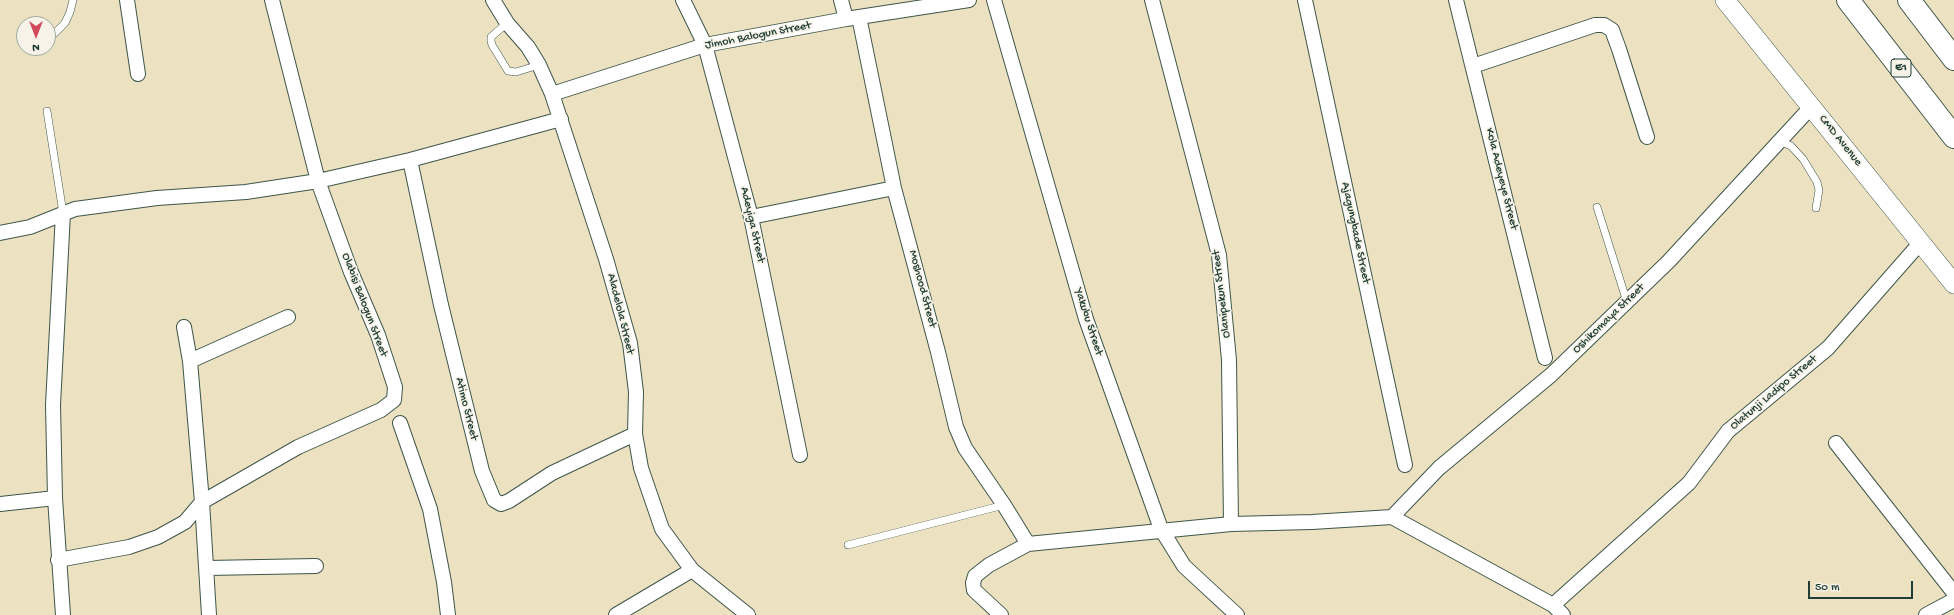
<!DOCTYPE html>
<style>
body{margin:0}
#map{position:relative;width:1954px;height:615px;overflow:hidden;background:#ece1c0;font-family:"Gochi Hand",sans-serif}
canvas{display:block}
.north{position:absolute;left:16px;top:16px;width:40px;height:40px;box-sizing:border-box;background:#f7f3e8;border:1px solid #a1aaa0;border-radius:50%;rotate:180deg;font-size:11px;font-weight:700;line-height:16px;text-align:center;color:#1f3d34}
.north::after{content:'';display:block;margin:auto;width:14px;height:18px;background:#d1495b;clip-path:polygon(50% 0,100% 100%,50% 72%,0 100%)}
.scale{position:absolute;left:1808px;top:581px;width:105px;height:18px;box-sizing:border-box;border:2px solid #1f3d34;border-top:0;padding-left:5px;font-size:12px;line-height:14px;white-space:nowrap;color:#1f3d34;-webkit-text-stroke:3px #f7f3e8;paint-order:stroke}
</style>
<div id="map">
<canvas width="1954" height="615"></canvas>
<div class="north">N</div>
<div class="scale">50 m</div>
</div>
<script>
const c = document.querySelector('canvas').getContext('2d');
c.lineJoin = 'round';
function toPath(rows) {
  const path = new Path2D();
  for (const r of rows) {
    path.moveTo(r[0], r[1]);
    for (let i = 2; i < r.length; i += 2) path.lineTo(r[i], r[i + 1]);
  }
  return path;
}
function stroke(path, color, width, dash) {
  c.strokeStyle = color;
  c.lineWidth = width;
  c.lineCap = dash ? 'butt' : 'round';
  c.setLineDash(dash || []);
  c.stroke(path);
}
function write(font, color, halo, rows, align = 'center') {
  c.font = font + ' "Gochi Hand",sans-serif';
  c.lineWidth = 3.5;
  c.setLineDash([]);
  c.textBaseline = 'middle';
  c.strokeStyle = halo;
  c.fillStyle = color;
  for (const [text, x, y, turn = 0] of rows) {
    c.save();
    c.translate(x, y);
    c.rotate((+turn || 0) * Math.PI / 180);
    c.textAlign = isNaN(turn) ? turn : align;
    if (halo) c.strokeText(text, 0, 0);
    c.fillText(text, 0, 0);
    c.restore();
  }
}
const lane = toPath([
 [507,23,491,37,491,41,492,45,508,71,516,72,539,65],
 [48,38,51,37,65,23,70,12,73,0],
 [47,111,63,213],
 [1780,141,1791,146,1803,159,1817,182,1819,190,1816,208],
 [1597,207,1627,302],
 [848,545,1004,505]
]);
const street = toPath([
 [127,0,138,74],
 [493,0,507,23,528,47,539,65,552,94,606,259,630,343,636,392,635,434,641,468,662,529,692,570,748,615],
 [683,0,705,45,751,217,800,455],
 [841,0,846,19],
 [994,0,1086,319,1161,529,1184,566,1237,615],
 [1152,0,1219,255,1229,360,1231,524],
 [1305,0,1405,465],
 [1456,0,1545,358],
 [859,17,894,188,938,352,956,427,965,448,1004,505,1028,544],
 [1473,66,1595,25,1604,25,1612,30,1619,49,1647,137],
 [552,94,705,45,846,19,969,0],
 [410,160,441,305,482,471,494,500,501,504,509,501,552,473,635,434],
 [751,217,894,188],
 [0,233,30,227,75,209,157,198,246,192,318,181,410,160,561,119],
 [184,327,190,361,202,502,209,615],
 [190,361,288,317],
 [400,423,430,509,444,582,448,615],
 [1836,443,1954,593],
 [0,504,55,498],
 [1392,517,1439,468,1551,375,1669,261,1812,106],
 [58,560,129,547,158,537,185,522,202,502,298,447,381,410,394,400,395,387,378,335,351,272,318,181,272,0],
 [207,568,316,566],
 [1553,605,1689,483,1728,431,1828,348,1921,242],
 [63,615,55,498,53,405,63,213],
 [616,615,692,570],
 [1001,615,974,590,973,583,975,576,989,565,1028,544,1231,524,1312,522,1392,517,1553,605,1563,615],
 [1926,615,1954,600]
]);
const secondary = toPath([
 [1725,0,1954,284]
]);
const highway = toPath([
 [1848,0,1954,137],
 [1909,0,1954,59]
]);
const shields = [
 [1901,68,20]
];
const shieldNames = [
 ["E1",1901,68]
];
const streetNames = [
 ["Jimoh Balogun Street",758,36,-11],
 ["CMD Avenue",1840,141,51],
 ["Kola Adeyeye Street",1501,179,76],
 ["Adeyiga Street",752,225,77],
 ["Ajagungbade Street",1355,233,78],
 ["Moshood Street",922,289,75],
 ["Olanipekun Street",1222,294,-97],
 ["Olabisi Balogun Street",364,305,69],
 ["Aladelola Street",620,314,76],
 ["Oshikomaya Street",1609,319,-44],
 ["Yakubu Street",1088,322,72],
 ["Olatunji Ladipo Street",1774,393,-40],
 ["Atimo Street",466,409,76]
];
stroke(lane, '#3e5649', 8);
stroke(street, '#3e5649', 16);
stroke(secondary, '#3e5649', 20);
stroke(highway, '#3e5649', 24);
stroke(lane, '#fff', 7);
stroke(street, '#fff', 14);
stroke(secondary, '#fff', 19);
stroke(highway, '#fff', 22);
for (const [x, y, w] of shields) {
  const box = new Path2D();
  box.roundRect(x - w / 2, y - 9, w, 18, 3);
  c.fillStyle = '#f7f3e8';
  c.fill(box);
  stroke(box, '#1f3d34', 1);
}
write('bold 11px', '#1f3d34', null, shieldNames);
write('12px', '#1f3d34', '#f7f3e8', streetNames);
</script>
